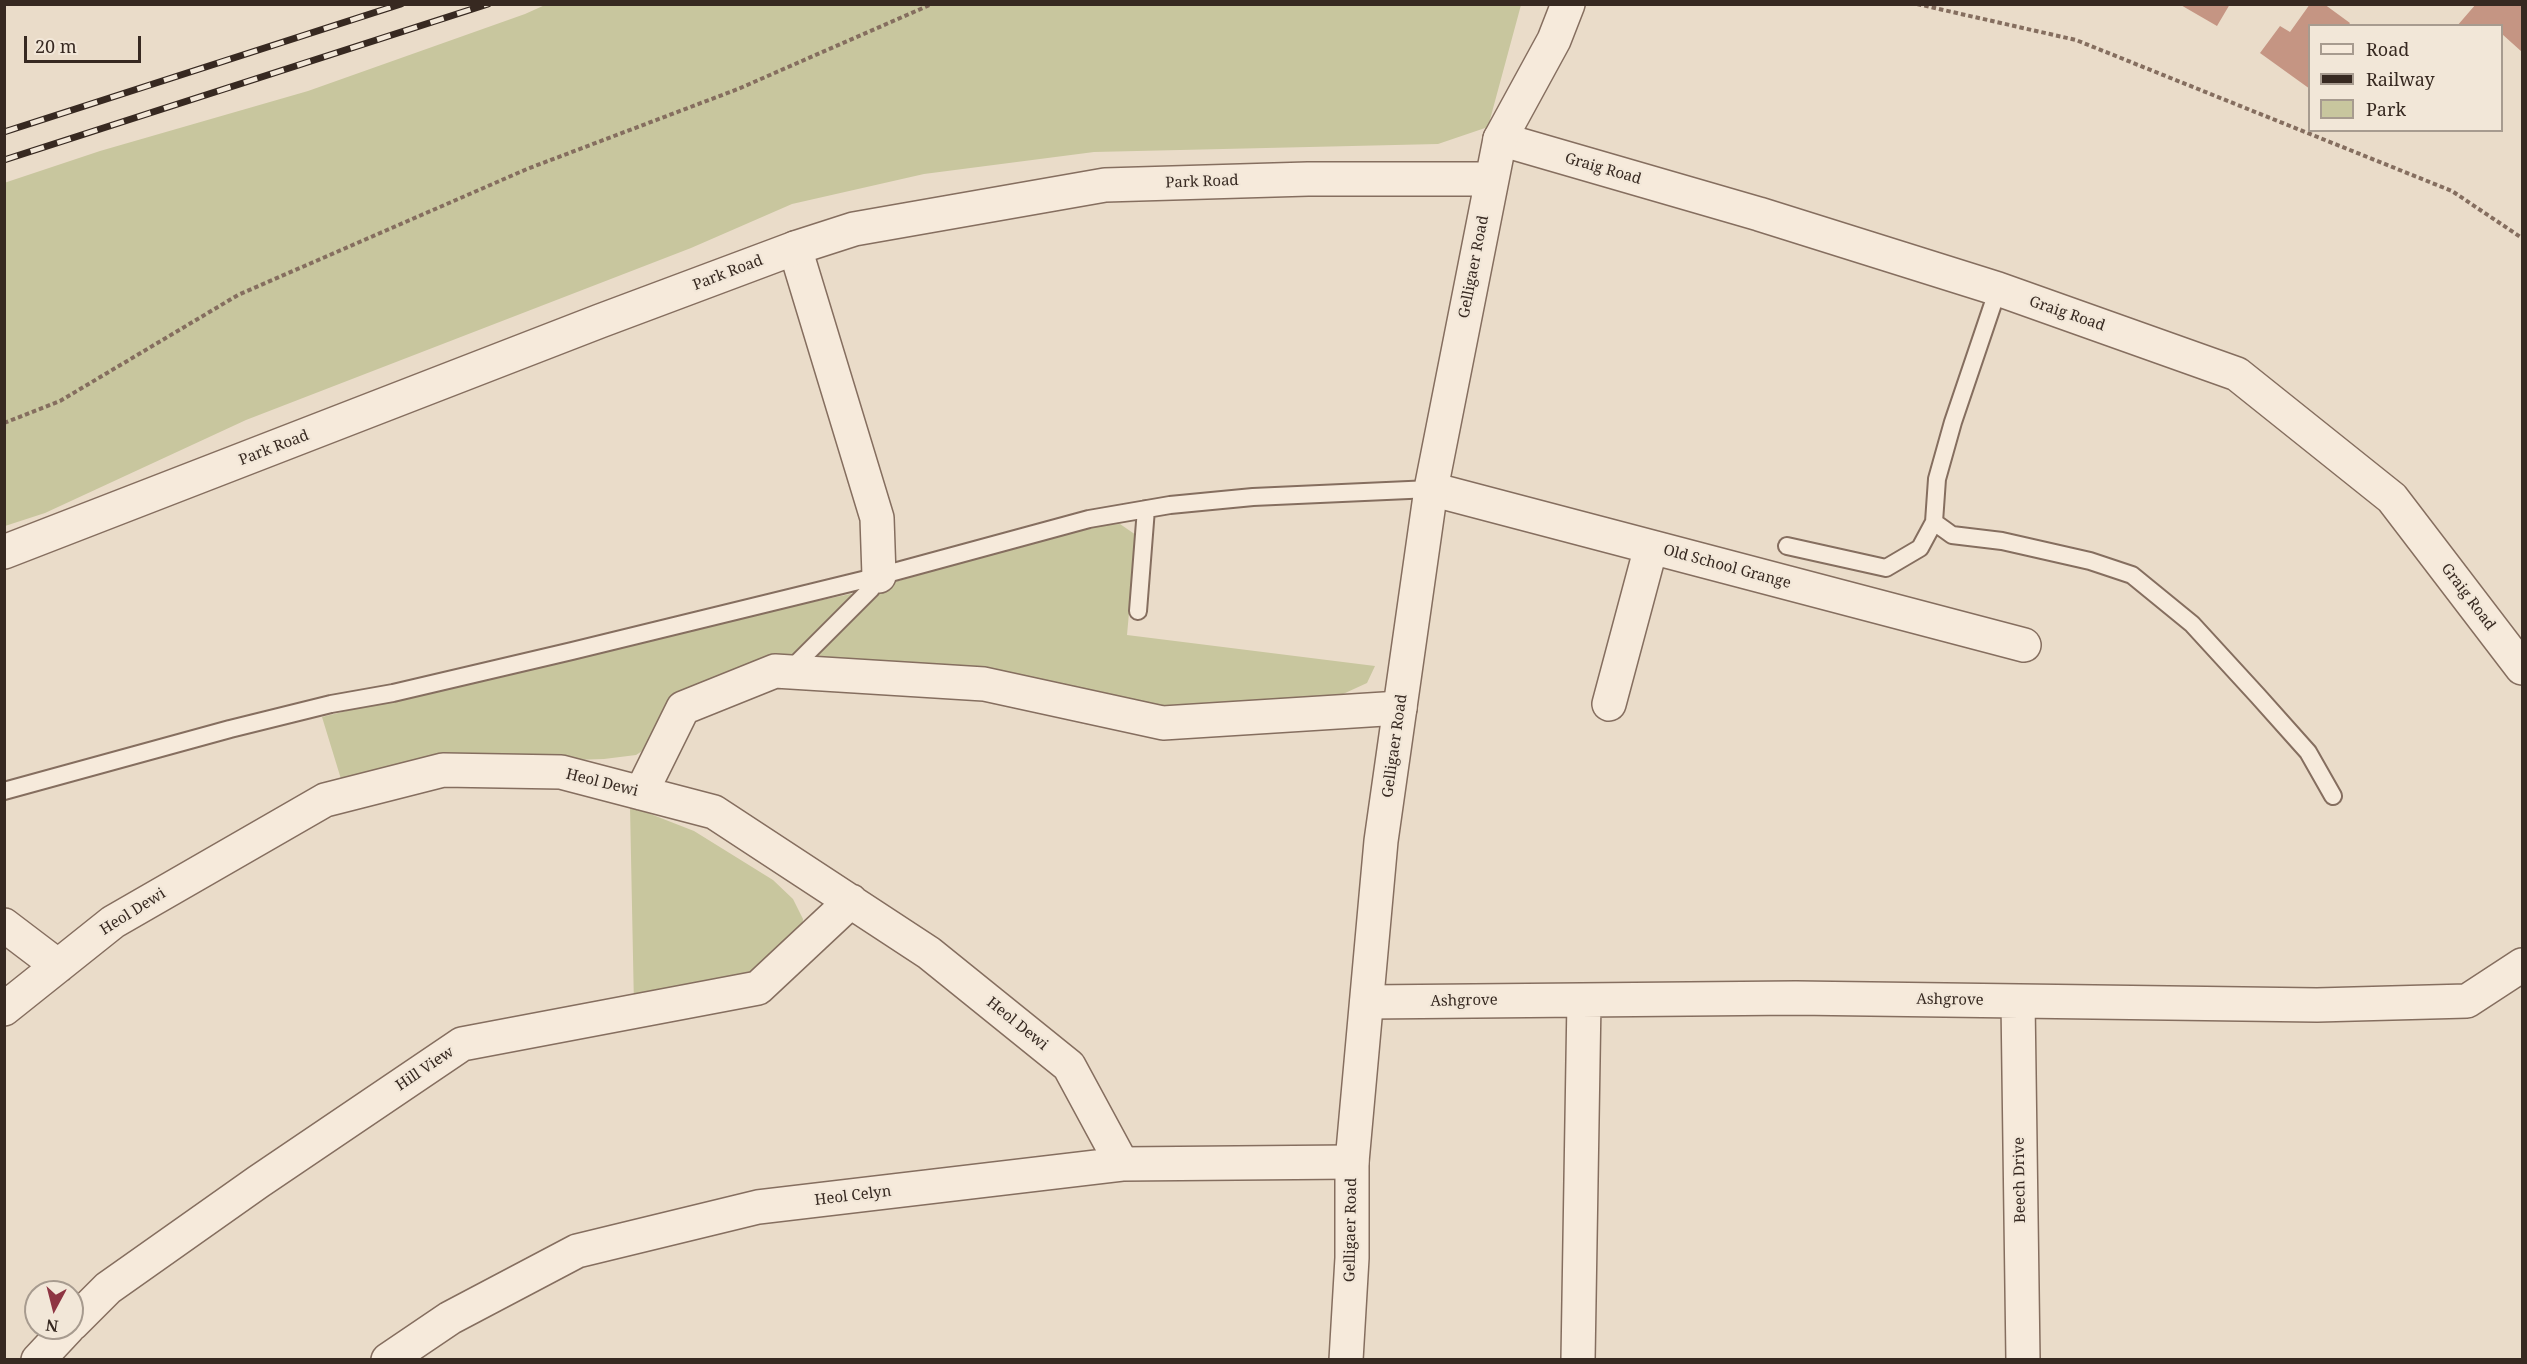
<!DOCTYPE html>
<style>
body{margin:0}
#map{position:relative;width:2527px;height:1364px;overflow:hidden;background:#eadcc9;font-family:"Noto Serif",serif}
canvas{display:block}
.frame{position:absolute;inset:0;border:6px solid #372921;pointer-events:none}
.legend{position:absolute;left:2308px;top:24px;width:195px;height:108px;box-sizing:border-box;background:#f2e7d8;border:2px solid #a79b8f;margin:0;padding:8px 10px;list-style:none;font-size:18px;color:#372921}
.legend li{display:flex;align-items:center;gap:12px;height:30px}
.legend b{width:30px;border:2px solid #a79b8f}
.north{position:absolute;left:24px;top:1280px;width:60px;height:60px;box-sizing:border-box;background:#f2e7d8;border:2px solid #a79b8f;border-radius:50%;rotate:187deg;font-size:16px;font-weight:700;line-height:24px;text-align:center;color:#372921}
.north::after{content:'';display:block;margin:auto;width:21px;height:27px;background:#8e3543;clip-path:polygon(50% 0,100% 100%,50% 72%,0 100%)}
.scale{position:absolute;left:24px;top:36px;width:117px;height:27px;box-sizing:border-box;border:3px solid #372921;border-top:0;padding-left:8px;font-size:18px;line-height:21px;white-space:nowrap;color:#372921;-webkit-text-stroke:4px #f2e7d8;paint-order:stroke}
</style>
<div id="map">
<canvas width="2527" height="1364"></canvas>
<div class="frame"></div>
<ul class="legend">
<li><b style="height:8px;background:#f6eadb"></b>Road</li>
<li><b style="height:8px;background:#372921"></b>Railway</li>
<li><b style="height:16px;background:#c8c69e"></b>Park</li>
</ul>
<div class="north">N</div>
<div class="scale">20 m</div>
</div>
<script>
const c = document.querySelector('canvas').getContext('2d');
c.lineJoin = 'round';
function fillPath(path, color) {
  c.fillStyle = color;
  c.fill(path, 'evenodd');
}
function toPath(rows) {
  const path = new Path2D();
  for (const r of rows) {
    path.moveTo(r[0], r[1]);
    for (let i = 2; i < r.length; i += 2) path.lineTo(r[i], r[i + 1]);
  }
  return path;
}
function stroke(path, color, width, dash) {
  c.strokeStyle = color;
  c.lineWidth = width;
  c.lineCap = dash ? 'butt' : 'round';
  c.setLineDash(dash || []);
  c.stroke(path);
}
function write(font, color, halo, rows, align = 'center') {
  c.font = font + ' "Noto Serif",serif';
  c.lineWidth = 4.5;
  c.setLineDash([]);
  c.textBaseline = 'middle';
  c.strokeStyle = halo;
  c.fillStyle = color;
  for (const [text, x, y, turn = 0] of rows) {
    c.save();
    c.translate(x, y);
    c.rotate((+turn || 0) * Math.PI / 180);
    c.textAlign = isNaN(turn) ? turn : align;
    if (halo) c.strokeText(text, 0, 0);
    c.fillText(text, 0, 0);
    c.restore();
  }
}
const green = toPath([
 [545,5,1521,5,1488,127,1438,144,1094,152,924,174,792,204,691,248,246,420,45,513,5,526,4,183,100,151,308,91,525,14],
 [1120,524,1136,535,1127,635,1375,666,1367,683,1343,694,1301,706,1217,714,775,664,636,755,604,759,447,764,341,779,322,717,646,637,860,592,1089,526],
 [630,806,694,831,773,880,793,899,803,919,800,942,769,972,634,1007]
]);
const building = toPath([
 [2179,4,2230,4,2217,26],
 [2310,4,2324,4,2350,23,2348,26,2310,26,2310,89,2260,53,2280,26,2290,32],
 [2476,4,2522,4,2522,52,2502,34,2502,26,2457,26]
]);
const path = toPath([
 [1917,4,2076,40,2452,191,2522,238],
 [4,423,60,401,238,295,527,169,738,89,932,4]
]);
const service = toPath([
 [1998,289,1953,422,1937,479,1934,522,1952,535,2002,541,2090,561,2132,575,2192,624,2258,696,2308,752,2333,796],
 [1787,546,1886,568,1920,548,1934,522],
 [879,576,1089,519,1170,505,1253,497,1431,489],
 [1138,611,1146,509],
 [4,791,230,729,331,704,393,693,572,651,879,576,871,589,788,672]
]);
const minor = toPath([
 [1500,139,1759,214,1998,289,2237,374,2392,498,2522,668],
 [795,248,877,518,879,576],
 [1431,489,2024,645],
 [1609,704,1651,547],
 [641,793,683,708,775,671,984,684,1163,723,1400,708],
 [4,925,58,966],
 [2018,1001,2023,1360],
 [1367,1002,1796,998,2317,1005,2467,1001,2522,965],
 [4,1009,113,922,325,800,443,770,561,772,714,812,929,953,1069,1066,1122,1164],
 [72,1324,108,1288,258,1182,462,1044,758,988,851,901],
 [38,1360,68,1328],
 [388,1360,450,1318,577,1251,758,1207,1122,1164,1352,1162],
 [1578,1360,1584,1000]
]);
const tertiary = toPath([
 [4,552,600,321,795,248,854,229,1105,185,1308,179,1491,179],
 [1346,1360,1352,1258,1352,1162,1381,841,1431,489,1500,139,1554,40,1568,4]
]);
const rail = toPath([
 [4,132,401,4],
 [4,160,488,4]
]);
const streetNames = [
 ["Graig Road",1603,169,16],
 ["Park Road",1202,182,-2],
 ["Gelligaer Road",1474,267,-79],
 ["Park Road",728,273,-21],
 ["Graig Road",2067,314,19],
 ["Park Road",274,448,-21],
 ["Old School Grange",1727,567,15],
 ["Graig Road",2468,597,53],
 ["Gelligaer Road",1395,746,-82],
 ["Heol Dewi",602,783,14],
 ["Heol Dewi",133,912,-32],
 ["Ashgrove",1950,1000,1],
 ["Ashgrove",1464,1001,-1],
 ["Heol Dewi",1017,1024,39],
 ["Hill View",425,1069,-34],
 ["Beech Drive",2020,1180,-91],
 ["Heol Celyn",853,1196,-7],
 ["Gelligaer Road",1351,1230,-89]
];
fillPath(green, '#c8c69e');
fillPath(building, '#c59583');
stroke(service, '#856e5f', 20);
stroke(minor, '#856e5f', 36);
stroke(tertiary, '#856e5f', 36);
stroke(path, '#856e5f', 4, [4.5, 3]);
stroke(service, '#f6eadb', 16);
stroke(minor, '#f6eadb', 33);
stroke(tertiary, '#f6eadb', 33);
stroke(rail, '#372921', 7);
stroke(rail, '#f2e7d8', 4.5, [14]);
write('15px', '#372921', '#f2e7d8', streetNames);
</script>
